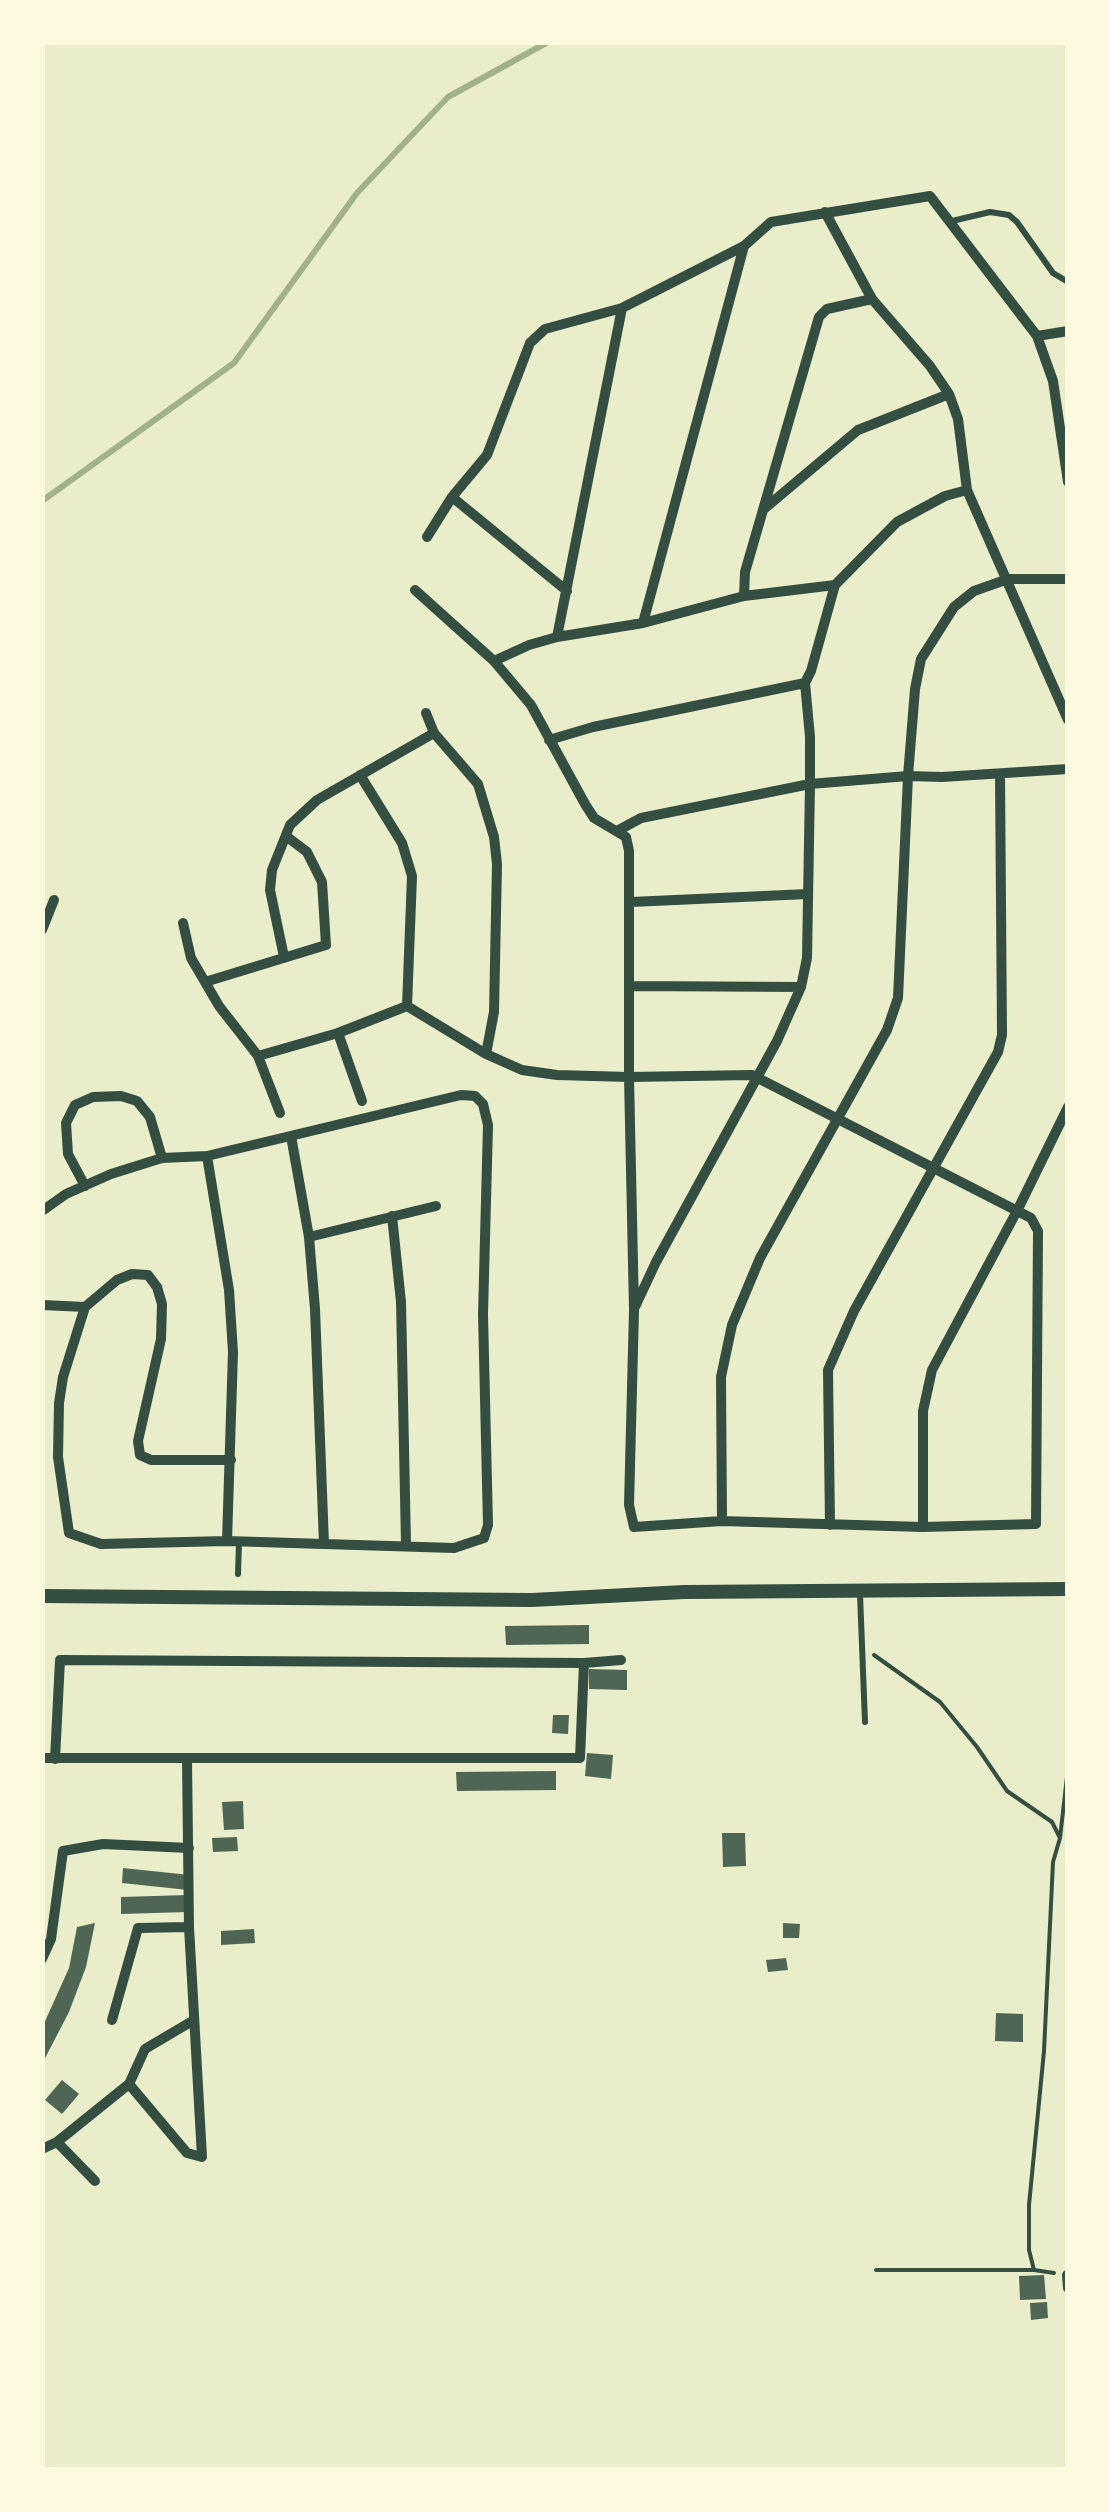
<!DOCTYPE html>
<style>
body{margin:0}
#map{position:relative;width:1110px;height:2512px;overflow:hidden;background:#e9edc9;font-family:Ubuntu,sans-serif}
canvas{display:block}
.frame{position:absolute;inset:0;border:45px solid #fefae0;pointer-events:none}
</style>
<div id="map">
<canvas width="1110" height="2512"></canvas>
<div class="frame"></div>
</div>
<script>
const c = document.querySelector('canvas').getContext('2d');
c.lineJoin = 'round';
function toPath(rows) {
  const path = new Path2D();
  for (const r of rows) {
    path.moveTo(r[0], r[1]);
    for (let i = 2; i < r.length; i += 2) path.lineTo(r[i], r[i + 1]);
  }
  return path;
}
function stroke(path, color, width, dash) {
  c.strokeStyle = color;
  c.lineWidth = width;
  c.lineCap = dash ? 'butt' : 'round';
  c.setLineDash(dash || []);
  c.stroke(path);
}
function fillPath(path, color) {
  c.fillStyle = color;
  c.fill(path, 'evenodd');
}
const stream = toPath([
 [42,501,234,363,357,193,448,97,548,42]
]);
const building = toPath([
 [589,1625,589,1644,506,1645,505,1626],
 [589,1669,627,1670,627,1690,589,1689],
 [553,1715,569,1715,568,1734,552,1733],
 [587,1753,613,1755,611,1779,585,1776],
 [556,1771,556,1790,457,1791,456,1772],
 [243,1801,244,1829,224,1830,222,1802],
 [722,1833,745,1833,746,1866,723,1867],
 [237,1837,238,1851,213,1852,212,1838],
 [123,1868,190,1875,188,1890,122,1883],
 [187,1895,187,1912,121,1914,121,1897],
 [95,1923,86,1967,69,2012,42,2064,42,2028,69,1968,77,1927],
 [783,1923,800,1924,799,1938,783,1938],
 [254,1929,255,1943,221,1945,221,1931],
 [786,1958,788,1970,768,1972,766,1960],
 [996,2013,1023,2014,1023,2042,995,2041],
 [62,2080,79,2094,62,2114,45,2100],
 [1044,2275,1046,2299,1020,2300,1019,2276],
 [1047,2302,1048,2318,1031,2320,1030,2303]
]);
const path = toPath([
 [874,1655,940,1702,977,1747,1007,1791,1052,1822,1060,1838],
 [876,2270,1034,2270],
 [1054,2273,1034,2270,1029,2250,1029,2205,1044,2051,1053,1862,1060,1838,1068,1768]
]);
const service = toPath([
 [952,221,990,212,1009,215,1017,222,1053,273,1068,282],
 [238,1574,239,1542],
 [860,1594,865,1722]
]);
const minor = toPath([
 [825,212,872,299,930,366,949,394,958,419,967,490,1068,720],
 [1037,336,1068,331],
 [452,497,567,591],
 [764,509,858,430,949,394],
 [427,537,452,497,487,455,530,343,545,329,622,308,744,246,771,222,930,196,1037,336,1053,381,1068,482],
 [744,596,745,572,819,317,827,309,872,299],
 [643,623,744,246],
 [557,637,622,308],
 [494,661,529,645,557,637,643,623,744,596,835,585],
 [426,713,434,733,478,784,494,837,497,864,494,1012,486,1054],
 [549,740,593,727,805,683],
 [360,775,402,843,412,876,407,1006],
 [617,831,641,818,810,784,908,776,942,777,1068,769],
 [631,902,808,894],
 [183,923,191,958,219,1006,258,1056,280,1113],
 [42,930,54,900],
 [284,957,270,890,272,870,290,825,317,800,434,733],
 [205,982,326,945,322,882,307,852,286,836],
 [630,986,801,987],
 [407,1006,486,1054,522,1070,557,1075,629,1077,752,1075,1031,1218,1038,1231,1036,1524,923,1527,722,1521,634,1527,629,1505,634,1310,629,1077,629,851,626,837,594,818,585,804,531,705,494,661,415,590],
 [338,1033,362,1101],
 [258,1056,338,1033,407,1006],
 [291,1136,309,1237,315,1309,324,1544],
 [207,1156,229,1290,233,1352,227,1541],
 [85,1186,68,1154,66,1123,75,1105,93,1097,121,1096,137,1101,150,1117,162,1158],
 [42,1211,66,1194,111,1174,162,1158,207,1156,461,1095,475,1096,483,1104,488,1125,483,1314,488,1525,484,1538,454,1548,227,1541,101,1544,69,1533,58,1457,59,1403,63,1377,85,1307,117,1280,132,1274,148,1275,157,1287,162,1304,161,1339,138,1441,140,1455,151,1460,231,1460],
 [392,1216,401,1302,406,1544],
 [309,1237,436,1206],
 [42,1305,85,1307],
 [635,1307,656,1262,777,1041,801,987,807,958,810,784,810,737,805,683,811,671,835,585,897,522,945,496,967,490],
 [722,1521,721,1377,732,1325,760,1258,887,1030,898,998,908,776,915,689,921,659,954,607,974,591,1008,579,1068,579],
 [830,1525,828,1370,854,1311,998,1052,1002,1035,1000,774],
 [923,1527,923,1411,932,1370,1018,1209,1068,1107],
 [42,1758,580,1758,584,1663],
 [55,1759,60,1660,584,1663,621,1660],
 [42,1959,51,1939,63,1851,103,1844,189,1848],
 [112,2020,138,1928,189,1927],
 [129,2084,187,2153,202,2157,189,1927,187,1760],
 [57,2142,95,2181],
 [42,2149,57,2142,129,2084,145,2049,194,2020],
 [1067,2275,1068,2288]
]);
const tertiary = toPath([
 [42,1596,532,1600,684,1592,1068,1589]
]);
stroke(stream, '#a3b18a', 6);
fillPath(building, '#4f6655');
stroke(path, '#344e41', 4);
stroke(service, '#344e41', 6);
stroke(minor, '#344e41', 10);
stroke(tertiary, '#344e41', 14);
</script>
